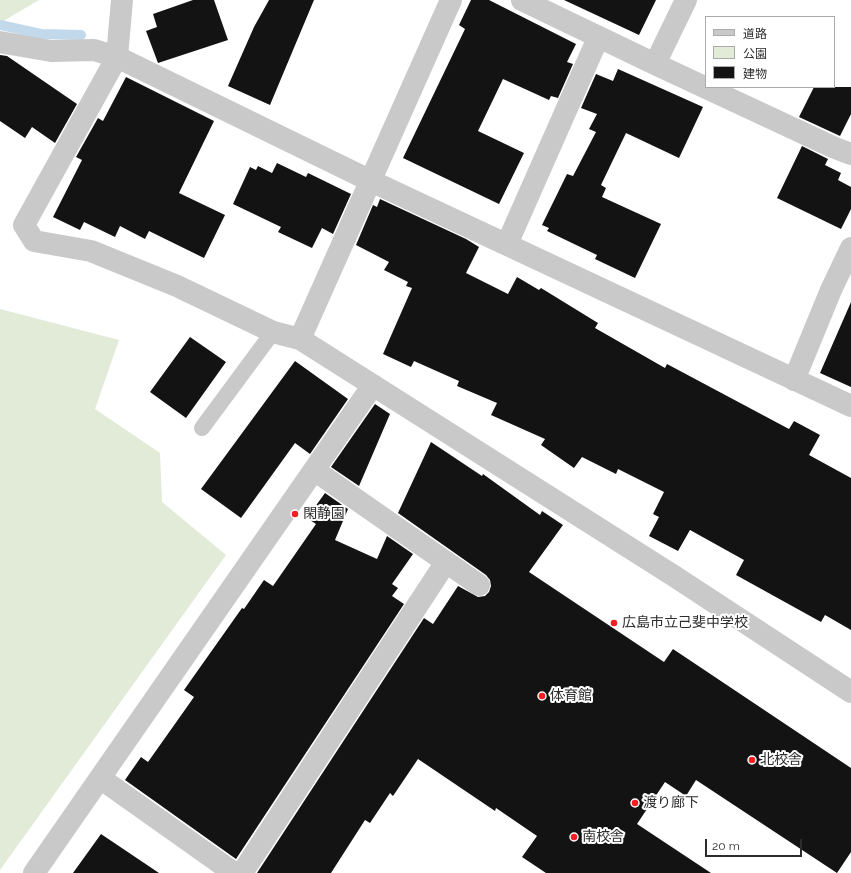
<!DOCTYPE html>
<meta charset="utf-8">
<style>
body{margin:0}
#map{position:relative;width:851px;height:873px;overflow:hidden;background:#fff;font-family:Raleway,"Noto Sans JP",sans-serif}
canvas{display:block}
.legend{position:absolute;left:705px;top:16px;width:130px;height:72px;box-sizing:border-box;background:#fff;border:1px solid #ababab;margin:0;padding:5px 7px;list-style:none;font-size:12px;color:#2c2c2c}
.legend li{display:flex;align-items:center;gap:8px;height:20px}
.legend b{width:20px;border:1px solid #ababab}
.scale{position:absolute;left:705px;top:839px;width:97px;height:18px;box-sizing:border-box;border:2px solid #2c2c2c;border-top:0;padding-left:5px;font-size:12px;line-height:14px;white-space:nowrap;color:#2c2c2c;-webkit-text-stroke:3px #fff;paint-order:stroke}
</style>
<div id="map">
<canvas width="851" height="873"></canvas>
<ul class="legend">
<li><b style="height:5px;background:#c9c9c9"></b>道路</li>
<li><b style="height:11px;background:#e1ebd7"></b>公園</li>
<li><b style="height:11px;background:#131313"></b>建物</li>
</ul>
<div class="scale">20 m</div>
</div>
<script>
const c = document.querySelector('canvas').getContext('2d');
c.lineJoin = 'round';
function fillPath(path, color) {
  c.fillStyle = color;
  c.fill(path, 'evenodd');
}
function toPath(rows) {
  const path = new Path2D();
  for (const r of rows) {
    path.moveTo(r[0], r[1]);
    for (let i = 2; i < r.length; i += 2) path.lineTo(r[i], r[i + 1]);
  }
  return path;
}
function stroke(path, color, width, dash) {
  c.strokeStyle = color;
  c.lineWidth = width;
  c.lineCap = dash ? 'butt' : 'round';
  c.setLineDash(dash || []);
  c.stroke(path);
}
function write(font, color, halo, rows, align = 'center') {
  c.font = font + ' Raleway,"Noto Sans JP",sans-serif';
  c.lineWidth = 4;
  c.setLineDash([]);
  c.textBaseline = 'middle';
  c.strokeStyle = halo;
  c.fillStyle = color;
  for (const [text, x, y, turn = 0] of rows) {
    c.save();
    c.translate(x, y);
    c.rotate((+turn || 0) * Math.PI / 180);
    c.textAlign = isNaN(turn) ? turn : align;
    if (halo) c.strokeText(text, 0, 0);
    c.fillText(text, 0, 0);
    c.restore();
  }
}
const green = toPath([
 [0,0,39,0,0,23],
 [0,309,119,340,95,409,160,453,162,502,226,555,0,870]
]);
const stream = toPath([
 [0,25,41,34,81,35]
]);
const building = toPath([
 [193,0,214,0,228,40,158,63,146,31,157,27,153,14],
 [269,0,314,0,270,105,228,86,254,27],
 [471,0,489,0,576,44,567,62,573,64,558,98,551,96,549,100,503,79,478,131,524,153,499,204,403,158,465,29,459,25],
 [564,0,656,0,639,35],
 [0,55,7,56,77,104,55,143,32,127,25,138,0,121],
 [618,69,703,107,679,158,626,133,601,185,606,188,602,197,661,224,635,278,595,259,597,255,547,231,549,228,542,225,567,174,573,176,596,132,589,129,597,114,581,108,596,74,613,81],
 [126,77,214,121,179,193,225,215,204,258,149,231,145,239,120,226,115,237,84,222,80,230,53,217,82,160,76,157,98,118,103,121],
 [814,87,851,87,851,114,840,136,799,117],
 [802,146,828,159,825,165,841,173,838,180,851,187,851,209,841,229,777,198],
 [277,163,306,177,308,173,351,194,333,234,322,228,312,248,278,232,281,227,233,204,250,167,256,170,258,166,272,173],
 [380,199,466,239,479,247,466,273,508,294,517,277,539,290,541,288,598,323,595,328,665,368,667,364,789,429,794,421,820,435,809,455,851,478,851,630,825,615,821,622,736,575,744,560,690,530,678,551,649,536,659,517,653,514,664,492,618,469,616,474,582,457,574,468,541,445,545,439,491,415,497,403,457,386,459,381,414,361,411,367,383,354,412,288,406,286,408,282,384,270,389,262,356,245,373,205,377,207],
 [851,302,851,387,820,373],
 [190,337,226,362,186,418,150,392],
 [295,361,348,399,310,454,295,443,241,518,201,489],
 [375,404,390,414,359,486,331,467],
 [431,442,482,476,483,474,540,515,542,511,563,525,529,572,664,662,673,649,851,768,851,852,837,873,696,780,686,796,665,782,637,824,711,873,546,873,522,857,537,836,496,808,495,811,418,759,393,796,390,793,370,823,365,820,331,873,257,873,424,618,433,624,458,586,478,597,485,596,489,592,491,586,490,580,486,575,398,513],
 [325,493,348,509,335,540,377,559,387,536,413,554,392,584,398,588,392,596,404,604,236,859,125,780,141,757,148,762,194,697,184,690,242,608,244,609,264,580,273,586,316,524,307,518],
 [101,834,159,873,73,873]
]);
const service = toPath([
 [202,428,273,332]
]);
const minor = toPath([
 [122,0,117,57,24,225,34,241,91,251,177,286,273,332,300,339,674,576,851,692],
 [522,0,655,64,835,148,851,154],
 [0,42,51,51,94,50,117,57,371,181,851,406],
 [655,64,686,0],
 [507,244,598,38],
 [300,339,451,0],
 [794,380,831,290,851,248],
 [314,470,479,585],
 [100,778,234,873],
 [34,873,373,385],
 [242,873,446,562]
]);
const markers = [
 [295,514,4,"#f02023"],
 [614,623,4,"#f02023"],
 [542,696,4,"#f02023"],
 [752,760,4,"#f02023"],
 [635,803,4,"#f02023"],
 [574,837,4,"#f02023"]
];
const poiNames = [
 ["閑静園",303,514],
 ["広島市立己斐中学校",622,623],
 ["体育館",550,696],
 ["北校舎",760,760],
 ["渡り廊下",643,803],
 ["南校舎",582,837]
];
fillPath(green, '#e1ebd7');
stroke(stream, '#c2d9ec', 10);
fillPath(building, '#131313');
stroke(service, '#c9c9c9', 16);
stroke(minor, '#c9c9c9', 22);
for (const [x, y, r, color] of markers) {
  const dot = new Path2D();
  dot.arc(x, y, r, 0, 2 * Math.PI);
  c.fillStyle = color;
  c.fill(dot);
  stroke(dot, '#fff', 1.5);
}
write('14px', '#2c2c2c', '#fff', poiNames, 'left');
</script>
